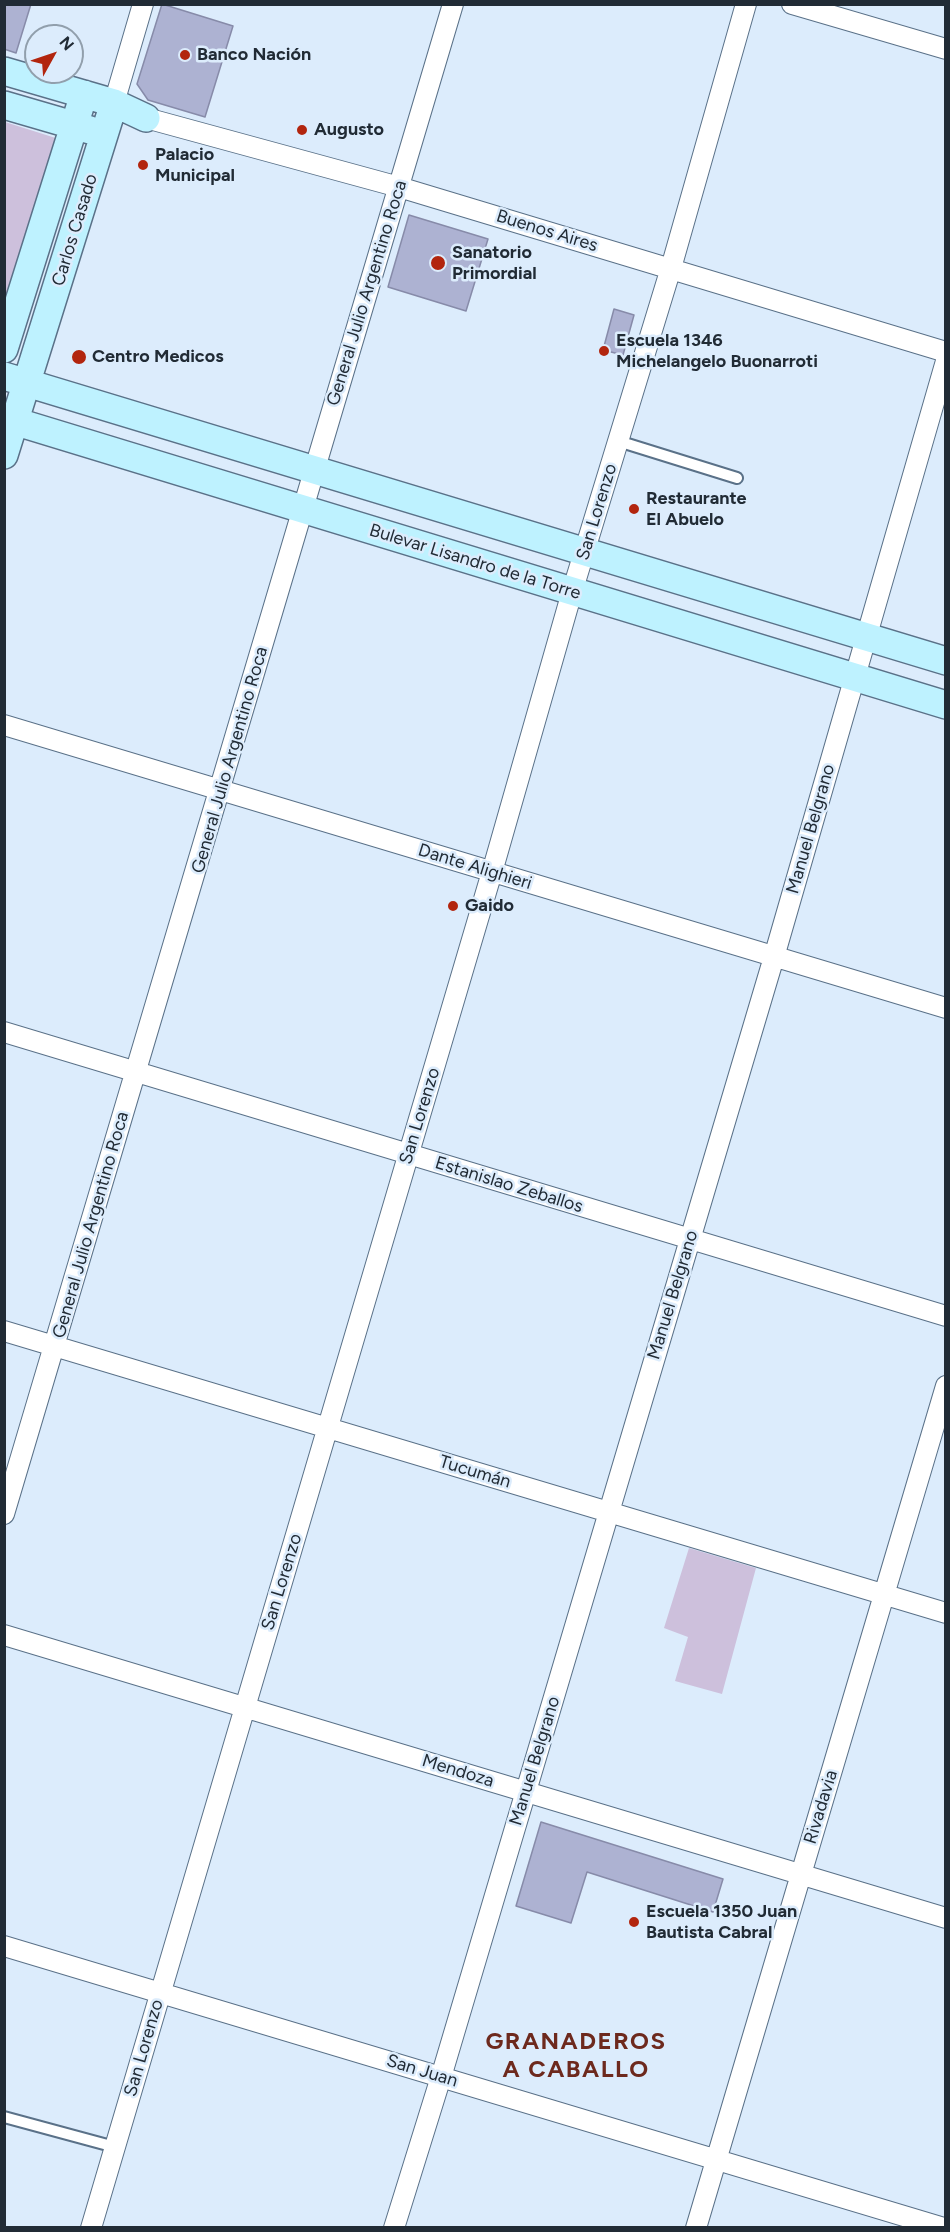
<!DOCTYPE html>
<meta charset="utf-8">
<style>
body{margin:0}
#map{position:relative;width:950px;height:2232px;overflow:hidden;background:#dcecfc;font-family:Figtree,sans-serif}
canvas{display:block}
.frame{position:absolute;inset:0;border:6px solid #212b35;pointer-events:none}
.north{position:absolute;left:24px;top:24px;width:60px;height:60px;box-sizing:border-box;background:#dcecfc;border:2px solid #919fac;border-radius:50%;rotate:50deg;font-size:16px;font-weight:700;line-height:24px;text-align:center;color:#212b35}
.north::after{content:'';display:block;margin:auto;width:21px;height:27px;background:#b2250e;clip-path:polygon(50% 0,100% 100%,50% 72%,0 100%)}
</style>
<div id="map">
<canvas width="950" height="2232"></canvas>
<div class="frame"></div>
<div class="north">N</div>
</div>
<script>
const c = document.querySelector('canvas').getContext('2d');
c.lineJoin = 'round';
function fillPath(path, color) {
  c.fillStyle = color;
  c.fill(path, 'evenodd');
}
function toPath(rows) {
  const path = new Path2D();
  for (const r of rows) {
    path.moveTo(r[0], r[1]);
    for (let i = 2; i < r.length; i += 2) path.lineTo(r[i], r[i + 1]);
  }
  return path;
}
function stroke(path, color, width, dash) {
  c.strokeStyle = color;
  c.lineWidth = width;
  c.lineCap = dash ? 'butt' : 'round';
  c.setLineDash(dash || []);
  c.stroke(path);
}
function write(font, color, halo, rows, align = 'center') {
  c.font = font + ' Figtree,sans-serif';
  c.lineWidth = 5;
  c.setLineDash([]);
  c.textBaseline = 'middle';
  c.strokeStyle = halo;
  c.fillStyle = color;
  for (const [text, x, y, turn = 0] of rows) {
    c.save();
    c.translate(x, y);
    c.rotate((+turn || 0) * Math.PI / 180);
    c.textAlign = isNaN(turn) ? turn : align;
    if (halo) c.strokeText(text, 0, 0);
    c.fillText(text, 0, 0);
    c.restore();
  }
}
const green = toPath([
 [5,122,62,140,5,328],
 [689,1548,756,1568,722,1694,675,1681,688,1637,664,1628]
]);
const building = toPath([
 [4,4,31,4,16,53,4,49,4,4],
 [162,4,233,26,205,117,148,100,137,84,162,4],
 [409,215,488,239,466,311,388,287,409,215],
 [614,309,634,315,623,355,603,350,614,309],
 [541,1822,723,1879,713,1912,587,1872,571,1923,516,1906,541,1822]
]);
const lane = toPath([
 [618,441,737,478],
 [4,2117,115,2147]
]);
const street = toPath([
 [792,4,946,49],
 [114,103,143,4],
 [146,118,399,187,946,352],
 [4,725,946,1008],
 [4,1032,946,1316],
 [4,1331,946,1613],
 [4,1514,453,4],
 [4,1635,946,1918],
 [4,1946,944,2228],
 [91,2228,492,872,572,592,671,268,746,4],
 [394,2228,441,2077,774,957,946,361],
 [696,2228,946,1386]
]);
const secondary = toPath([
 [4,71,114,103,146,118],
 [4,105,90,130],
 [4,349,84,94],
 [4,376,946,661],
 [4,418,946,705],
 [4,455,114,103]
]);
const markers = [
 [185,55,6,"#b2250e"],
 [302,130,6,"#b2250e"],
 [143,165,6,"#b2250e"],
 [438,263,8,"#b2250e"],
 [604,351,6,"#b2250e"],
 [79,357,8,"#b2250e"],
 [634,509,6,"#b2250e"],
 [453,906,6,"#b2250e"],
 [634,1922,6,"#b2250e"]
];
const poiNames = [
 ["Banco Nación",197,55],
 ["Augusto",314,130],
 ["Palacio",155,155],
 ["Municipal",155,176],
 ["Sanatorio",452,253],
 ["Primordial",452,274],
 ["Escuela 1346",616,341],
 ["Michelangelo Buonarroti",616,362],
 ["Centro Medicos",92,357],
 ["Restaurante",646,499],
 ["El Abuelo",646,520],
 ["Gaido",465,906],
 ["Escuela 1350 Juan",646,1912],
 ["Bautista Cabral",646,1933]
];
const streetNames = [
 ["Carlos Casado",75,230,-73],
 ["Buenos Aires",547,231,17],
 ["General Julio Argentino Roca",367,293,-73],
 ["San Lorenzo",597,512,-73],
 ["Bulevar Lisandro de la Torre",475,562,17],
 ["General Julio Argentino Roca",230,760,-74],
 ["Manuel Belgrano",811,829,-74],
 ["Dante Alighieri",475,867,17],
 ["San Lorenzo",420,1116,-73],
 ["Estanislao Zeballos",509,1185,17],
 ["General Julio Argentino Roca",91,1225,-74],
 ["Manuel Belgrano",673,1295,-73],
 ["Tucumán",475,1472,17],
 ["San Lorenzo",282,1582,-73],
 ["Manuel Belgrano",535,1761,-73],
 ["Mendoza",458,1771,17],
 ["Rivadavia",821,1807,-73],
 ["San Lorenzo",144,2048,-74],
 ["San Juan",422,2071,17]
];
const districtNames = [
 ["GRANADEROS",576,2042],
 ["A CABALLO",576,2070]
];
fillPath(green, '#cdc0dc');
fillPath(building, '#adb2d2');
stroke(building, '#878ba9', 1.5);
stroke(lane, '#5a7188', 14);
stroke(street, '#5a7188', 22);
stroke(secondary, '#5a7188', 30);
stroke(lane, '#fff', 10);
stroke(street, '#fff', 20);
stroke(secondary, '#bef2ff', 27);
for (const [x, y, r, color] of markers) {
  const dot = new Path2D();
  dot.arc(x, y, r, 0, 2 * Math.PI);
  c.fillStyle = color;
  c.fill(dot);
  stroke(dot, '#dcecfc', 2);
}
write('bold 18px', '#212b35', '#dcecfc', poiNames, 'left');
write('18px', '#212b35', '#dcecfc', streetNames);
c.letterSpacing = '1.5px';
write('bold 24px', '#6d291d', '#dcecfc', districtNames);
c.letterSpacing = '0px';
</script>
